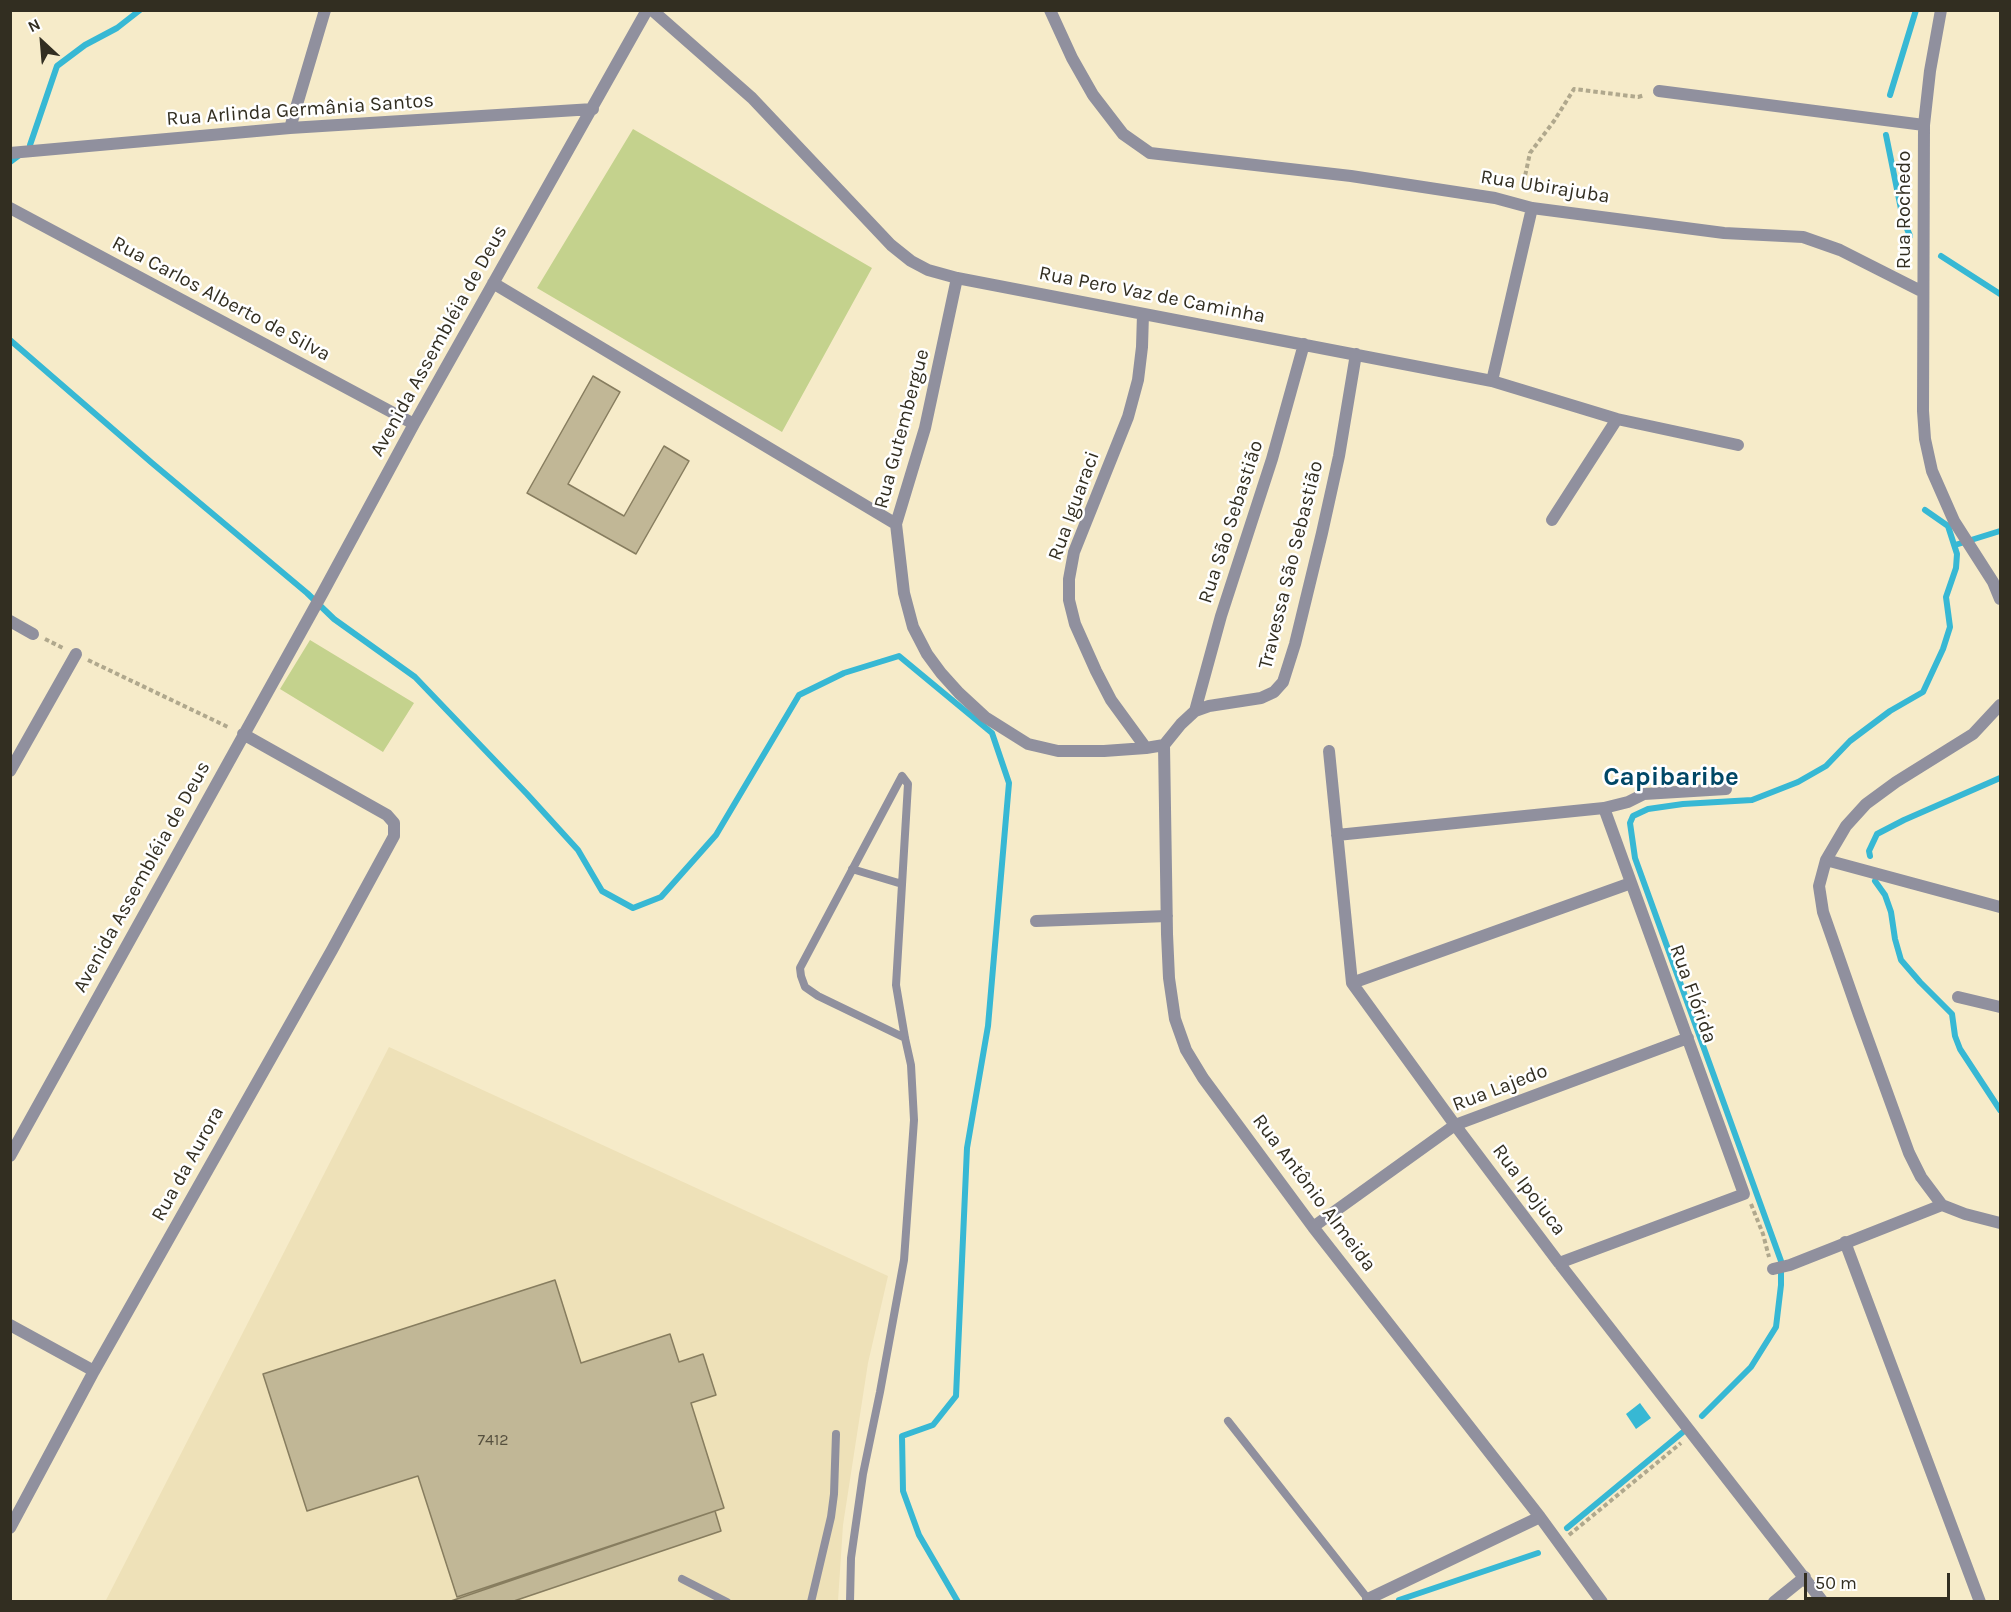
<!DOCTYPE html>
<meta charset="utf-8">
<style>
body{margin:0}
#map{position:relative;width:2011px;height:1612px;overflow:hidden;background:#f6ebc9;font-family:Karla,sans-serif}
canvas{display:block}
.frame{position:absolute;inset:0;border:12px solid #322e21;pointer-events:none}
.north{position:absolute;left:12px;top:12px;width:60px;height:60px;-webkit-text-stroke:4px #fff;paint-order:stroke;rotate:334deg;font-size:16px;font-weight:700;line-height:24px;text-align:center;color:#322e21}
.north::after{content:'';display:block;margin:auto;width:21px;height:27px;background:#322e21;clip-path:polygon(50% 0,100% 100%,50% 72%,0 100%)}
.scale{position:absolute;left:1804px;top:1573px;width:146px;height:27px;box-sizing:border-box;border:3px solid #322e21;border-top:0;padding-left:8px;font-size:18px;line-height:21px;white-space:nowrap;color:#322e21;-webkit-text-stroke:4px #fff;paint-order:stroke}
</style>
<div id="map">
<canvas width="2011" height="1612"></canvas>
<div class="frame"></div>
<div class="north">N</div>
<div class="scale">50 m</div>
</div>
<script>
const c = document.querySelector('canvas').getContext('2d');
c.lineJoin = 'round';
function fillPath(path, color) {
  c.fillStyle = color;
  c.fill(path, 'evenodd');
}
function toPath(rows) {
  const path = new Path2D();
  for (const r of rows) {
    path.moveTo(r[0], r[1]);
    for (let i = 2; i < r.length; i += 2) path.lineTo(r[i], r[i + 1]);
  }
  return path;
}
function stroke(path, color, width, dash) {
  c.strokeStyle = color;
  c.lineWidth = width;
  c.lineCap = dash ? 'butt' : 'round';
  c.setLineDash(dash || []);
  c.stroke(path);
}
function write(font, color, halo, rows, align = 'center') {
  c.font = font + ' Karla,sans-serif';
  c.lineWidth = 5;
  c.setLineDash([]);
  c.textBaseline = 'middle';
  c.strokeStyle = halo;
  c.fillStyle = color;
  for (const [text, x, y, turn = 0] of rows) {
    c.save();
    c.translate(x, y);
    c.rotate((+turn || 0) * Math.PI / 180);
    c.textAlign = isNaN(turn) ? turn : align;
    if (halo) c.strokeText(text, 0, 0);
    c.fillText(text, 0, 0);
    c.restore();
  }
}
const built = toPath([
 [389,1047,888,1276,868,1363,843,1525,838,1601,105,1602]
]);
const green = toPath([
 [633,129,872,268,782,432,537,288],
 [310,640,414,703,383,752,280,689]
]);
const water = toPath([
 [1640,1403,1651,1418,1636,1429,1626,1414]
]);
const stream = toPath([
 [1890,95,1916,10],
 [1886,135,1903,219,1910,236],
 [30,145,57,66,85,45,117,28,140,10],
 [10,162,18,156],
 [1941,256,2000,294],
 [10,340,152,463,307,593,334,619,415,677,527,794,578,850,602,891,633,908,661,897,716,835,799,695,844,673,899,656,992,733,1009,783,988,1026,967,1148,956,1396,933,1425,902,1436,903,1491,919,1535,958,1602],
 [1955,545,2000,531],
 [1870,856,1869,851,1877,834,1904,820,2000,778],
 [1875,881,1885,895,1891,912,1895,939,1901,960,1920,982,1952,1014,1955,1036,1960,1049,2000,1110],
 [1702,1416,1751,1367,1776,1327,1781,1285,1781,1261,1635,858,1630,823,1633,816,1648,809,1683,804,1752,800,1798,782,1826,766,1850,741,1890,711,1923,692,1943,649,1950,627,1946,597,1956,568,1957,554,1948,526,1925,510],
 [1567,1528,1683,1432],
 [1399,1600,1538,1553]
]);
const building = toPath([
 [593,376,620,392,568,484,624,516,664,446,689,461,636,554,527,493,593,376],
 [555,1280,581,1363,670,1334,679,1362,703,1354,716,1395,691,1403,724,1508,457,1597,418,1476,307,1511,263,1374,555,1280],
 [715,1511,721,1531,511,1602,448,1602,715,1511]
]);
const path = toPath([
 [1522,190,1530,153,1554,121,1574,89,1638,97,1645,95],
 [45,639,63,648],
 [88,660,230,728],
 [1751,1204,1763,1234,1769,1257],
 [1569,1535,1681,1443]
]);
const service = toPath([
 [852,869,902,884],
 [1228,1421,1368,1599],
 [682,1579,727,1602],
 [811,1602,831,1517,834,1494,836,1434],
 [850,1602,851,1558,863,1474,880,1392,904,1260,914,1120,911,1065,905,1038,896,985,908,784,902,776,800,968,801,976,805,987,818,996,905,1038]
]);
const minor = toPath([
 [652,10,752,98,891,245,911,261,928,270,957,278,1492,381,1617,419,1738,445],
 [1050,10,1072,58,1093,95,1123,134,1150,153,1351,176,1495,198,1532,208,1724,233,1803,237,1840,250,1923,292],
 [1941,10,1930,71,1924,125,1923,411,1925,439,1932,471,1954,521,1993,582,2000,599],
 [1659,91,1924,125],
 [290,128,325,10],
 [10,153,290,128,593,109],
 [10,208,414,424],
 [957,278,925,428,896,524,904,593,913,627,927,654,941,673,959,693,985,717,1028,744,1058,751,1104,751,1146,748],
 [493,283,896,524],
 [1143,314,1142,347,1138,380,1128,417,1074,552,1069,579,1069,600,1075,624,1096,671,1111,700,1146,748,1164,745],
 [1492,381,1532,208],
 [1552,520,1617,419],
 [10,621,33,634],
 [2000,705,1973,734,1896,782,1866,804,1846,826,1826,860,1819,886,1823,912,1859,1015,1909,1153,1921,1177,1942,1205,1965,1214,2000,1223],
 [1195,711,1221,616,1272,459,1304,344],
 [1164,745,1167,934,1169,978,1175,1019,1186,1050,1203,1078,1313,1227,1540,1517,1602,1602],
 [1164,745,1181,724,1195,711,1209,706,1261,698,1274,692,1283,682,1295,644,1322,533,1339,456,1356,354],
 [1329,751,1352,983,1455,1125,1559,1263,1823,1602],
 [10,771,76,654],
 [1337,835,1604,808,1628,802,1644,794,1726,789],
 [1826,860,2000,907],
 [1036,921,1167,916],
 [1352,983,1631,883],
 [1958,997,2000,1007],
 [10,1156,322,594,414,424,647,10],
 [1313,1227,1455,1125,1688,1038],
 [1845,1242,1980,1602],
 [1559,1263,1744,1194,1604,808],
 [1773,1269,1790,1265,1942,1205],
 [10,1325,94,1371],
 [10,1528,94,1371,332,950,394,836,394,823,387,815,243,734],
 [1370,1602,1368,1599,1540,1517],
 [1774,1602,1805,1577]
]);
const numberNames = [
 ["7412",493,1440]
];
const streetNames = [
 ["Rua Arlinda Germânia Santos",300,110,-4],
 ["Rua Ubirajuba",1545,187,9],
 ["Rua Rochedo",1904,210,-90],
 ["Rua Pero Vaz de Caminha",1152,295,11],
 ["Rua Carlos Alberto de Silva",221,299,28],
 ["Avenida Assembléia de Deus",439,341,-61],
 ["Rua Gutembergue",902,429,-75],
 ["Rua Iguaraci",1074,506,-70],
 ["Rua São Sebastião",1231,522,-72],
 ["Travessa São Sebastião",1291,565,-76],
 ["Avenida Assembléia de Deus",142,877,-61],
 ["Rua Flórida",1693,994,70],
 ["Rua Lajedo",1500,1088,-21],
 ["Rua da Aurora",188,1164,-61],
 ["Rua Ipojuca",1529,1190,53],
 ["Rua Antônio Almeida",1314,1193,53]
];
const districtNames = [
 ["Capibaribe",1671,778]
];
fillPath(built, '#eee1b8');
fillPath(green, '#c4d28d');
fillPath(water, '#37b8d4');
stroke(stream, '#37b8d4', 6);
fillPath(building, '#c1b796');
stroke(building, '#877d5f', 1.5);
stroke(path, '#b0a88d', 4, [4.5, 3]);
stroke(service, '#90909e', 8);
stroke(minor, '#90909e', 12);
write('16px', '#56503e', null, numberNames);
write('20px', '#322e21', '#fff', streetNames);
write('bold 26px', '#004766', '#fff', districtNames);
</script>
